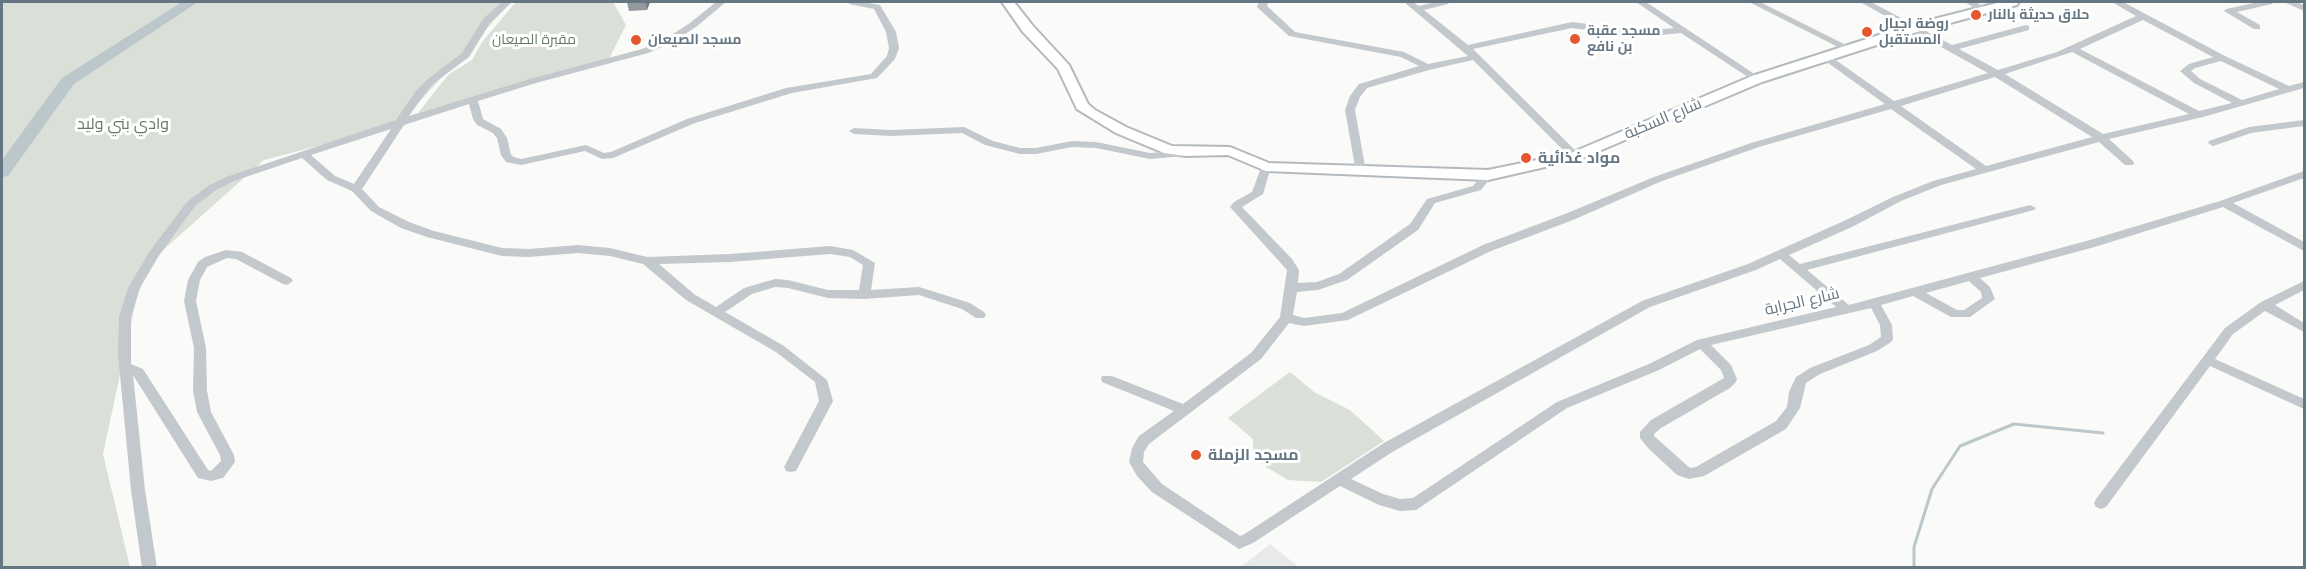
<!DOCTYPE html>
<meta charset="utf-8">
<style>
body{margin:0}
#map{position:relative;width:2306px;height:569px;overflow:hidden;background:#fafaf8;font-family:"Noto Sans",sans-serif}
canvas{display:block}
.frame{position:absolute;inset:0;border:3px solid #657683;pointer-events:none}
</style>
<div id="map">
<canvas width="2306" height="569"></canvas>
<div class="frame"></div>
</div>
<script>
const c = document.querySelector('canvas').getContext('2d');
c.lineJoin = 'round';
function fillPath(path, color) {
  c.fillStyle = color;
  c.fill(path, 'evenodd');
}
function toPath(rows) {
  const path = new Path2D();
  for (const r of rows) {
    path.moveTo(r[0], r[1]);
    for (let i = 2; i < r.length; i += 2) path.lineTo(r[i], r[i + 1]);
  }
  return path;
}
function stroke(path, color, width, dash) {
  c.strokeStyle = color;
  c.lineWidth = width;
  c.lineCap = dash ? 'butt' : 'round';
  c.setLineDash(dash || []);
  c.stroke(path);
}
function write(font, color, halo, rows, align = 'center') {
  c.font = font + ' "Noto Sans",Cairo,sans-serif';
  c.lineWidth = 6;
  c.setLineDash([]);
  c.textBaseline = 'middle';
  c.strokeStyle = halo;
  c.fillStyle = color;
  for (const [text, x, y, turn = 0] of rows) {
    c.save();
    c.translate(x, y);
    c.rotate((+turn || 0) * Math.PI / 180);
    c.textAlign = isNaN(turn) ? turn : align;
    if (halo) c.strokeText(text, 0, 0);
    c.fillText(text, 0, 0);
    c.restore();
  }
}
const built = toPath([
 [1270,544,1299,567,1241,567]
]);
const green = toPath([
 [2,2,511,2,398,125,264,160,143,268,103,454,130,567,2,567],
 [516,2,613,2,626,25,609,59,418,113,448,75,472,60,482,42],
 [1290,372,1314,392,1350,410,1384,441,1321,482,1288,480,1263,465,1253,453,1253,439,1228,418]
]);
const stream = toPath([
 [1914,568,1914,547,1932,489,1960,446,2014,424,2103,433]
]);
const river = toPath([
 [182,2,198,2,74,84,8,176,2,177,2,160,62,78,182,2]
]);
const minor = toPath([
 [502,2,512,2,490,23,469,57,434,83,423,96,409,116,530,79,642,49,665,39,690,23,716,2,726,2,696,27,671,43,648,53,536,83,478,101,483,119,501,129,507,138,511,155,514,157,521,159,586,145,604,153,611,152,687,119,786,88,871,74,887,56,889,48,886,32,874,9,849,4,848,2,863,2,880,5,896,32,899,48,895,59,877,78,792,93,695,123,613,158,602,159,585,151,521,165,506,162,501,155,497,138,493,133,477,125,473,119,469,104,404,125,362,189,379,207,409,222,434,231,502,248,529,249,578,245,610,248,647,257,730,254,830,246,853,250,875,263,871,290,919,287,970,303,984,312,986,315,984,318,976,318,962,309,919,295,864,299,828,298,788,288,775,287,752,294,725,312,784,346,827,380,833,401,796,471,791,472,786,471,784,467,819,401,815,382,776,352,686,300,643,264,610,256,578,253,529,257,502,256,427,237,401,228,371,211,352,191,327,180,302,158,234,181,216,190,195,206,158,257,140,288,131,317,131,364,143,369,208,470,211,471,221,461,220,455,197,412,193,391,194,348,184,301,188,280,198,262,205,257,226,250,242,252,291,278,293,281,287,285,283,284,236,259,227,258,207,267,200,280,196,301,206,348,207,391,211,412,234,455,235,462,223,478,211,481,198,478,133,375,145,490,157,568,142,568,131,490,118,354,119,317,128,288,149,252,187,202,208,186,226,177,396,120,415,92,428,79,462,53,483,19,502,2],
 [391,129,354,184,335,176,311,155,391,129],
 [830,254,850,257,863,265,859,290,828,290,788,280,775,279,744,288,716,307,694,294,659,264,730,262,830,254],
 [1259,2,1268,2,1267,6,1295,32,1404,52,1428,64,1468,56,1404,2,1413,2,1419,6,1436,2,1449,2,1448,4,1424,10,1468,45,1572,22,1642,31,1674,28,1636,2,1646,2,1762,79,1757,82,1754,81,1681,33,1642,37,1572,28,1473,49,1579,154,1580,156,1579,158,1571,158,1473,60,1429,70,1367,88,1360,97,1355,110,1366,172,1361,175,1356,172,1345,110,1350,96,1359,84,1419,66,1401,57,1289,36,1259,9,1257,7,1259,2],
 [1749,2,1760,2,1856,50,1851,53,1848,52,1749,2],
 [1860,2,1871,2,1952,45,2026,25,2029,26,2029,30,1959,49,1998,70,2057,52,2136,16,2112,2,2123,2,2225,56,2289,86,2304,82,2304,88,2203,117,2109,139,2133,161,2134,163,2133,165,2125,165,2099,142,1941,185,1901,201,1854,226,1789,255,1800,264,2030,205,2036,208,2034,210,1807,270,1849,305,2090,240,2220,201,2304,171,2304,178,2233,203,2304,242,2304,251,2223,207,2098,246,1980,278,1990,287,1995,299,1970,317,1951,317,1913,296,1881,305,1892,325,1893,339,1891,342,1877,351,1820,374,1806,383,1800,408,1786,429,1704,476,1689,479,1677,475,1649,449,1640,438,1640,432,1651,420,1724,378,1721,370,1700,349,1659,370,1567,408,1416,510,1400,511,1379,505,1340,486,1253,543,1239,549,1152,492,1137,476,1129,462,1132,448,1139,436,1174,411,1102,382,1101,379,1102,376,1112,376,1183,404,1251,353,1280,317,1287,270,1230,207,1234,202,1252,192,1262,165,1266,164,1271,167,1263,194,1242,207,1292,259,1299,270,1298,283,1317,282,1339,274,1410,224,1427,199,1473,186,1484,173,1492,173,1493,175,1481,190,1435,203,1418,230,1347,280,1318,290,1297,292,1293,315,1304,318,1342,313,1483,245,1565,214,1654,177,1751,143,1885,104,1824,60,1824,56,1830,56,1894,101,1988,73,1860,2],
 [2143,20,2213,57,2189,64,2180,71,2194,83,2232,103,2199,111,2080,49,2143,20],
 [2072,52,2189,114,2103,134,2005,74,2072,52],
 [2221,61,2279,89,2242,100,2200,79,2191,71,2195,68,2221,61],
 [1995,77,2092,137,1986,166,1901,106,1995,77],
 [1891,109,1976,169,1933,181,1893,197,1846,220,1748,264,1642,301,1384,443,1243,535,1240,536,1162,484,1143,462,1144,452,1149,444,1261,359,1289,323,1304,326,1348,320,1491,251,1573,220,1662,181,1759,147,1891,109],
 [1780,259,1836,307,1697,340,1649,364,1557,402,1413,498,1400,499,1383,494,1351,479,1394,451,1650,307,1756,270,1780,259],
 [1969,281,1981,292,1982,298,1964,310,1957,310,1926,293,1969,281],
 [1871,308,1880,325,1881,337,1869,345,1810,368,1796,377,1789,392,1787,407,1776,421,1696,467,1690,468,1654,436,1654,434,1661,428,1730,388,1736,382,1737,379,1731,365,1711,345,1871,308],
 [1965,2,1976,2,1987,9,1985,11,1979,11,1965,2],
 [2259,2,2274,2,2272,4,2237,12,2260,25,2260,29,2254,29,2224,11,2226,9,2259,2],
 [2284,2,2296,2,2304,5,2304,11,2284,2],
 [2304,120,2304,126,2251,133,2213,146,2208,143,2209,141,2249,127,2304,120],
 [964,127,993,141,1020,148,1036,148,1072,141,1096,142,1150,153,1185,150,1190,153,1185,156,1150,159,1096,148,1072,147,1036,154,1020,154,985,145,962,133,891,136,854,134,849,131,854,128,891,130,964,127],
 [2304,281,2304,290,2275,305,2304,323,2304,332,2265,311,2233,334,2215,359,2304,399,2304,409,2210,366,2106,507,2101,509,2096,507,2094,503,2096,499,2225,328,2261,302,2304,281]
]);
const secondary = toPath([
 [1002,2,1014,2,1033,26,1069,65,1088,104,1095,110,1126,127,1172,146,1230,147,1269,163,1488,170,1571,153,1752,76,1910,25,2001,2,2019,2,2017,5,1920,31,1762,82,1580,159,1488,180,1266,171,1228,155,1186,156,1164,153,1116,133,1077,109,1058,69,1023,32,1002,2]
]);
const wall = toPath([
 [627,2,650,2,647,10,629,11]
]);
const shadedWall = toPath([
 [645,2,650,2,647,10]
]);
const markers = [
 [1976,15,6,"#e4572e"],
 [1867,32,6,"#e4572e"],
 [1575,39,6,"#e4572e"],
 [636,40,6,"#e4572e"],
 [1526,158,6,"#e4572e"],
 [1196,455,6,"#e4572e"]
];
const farPoinames = [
 ["حلاق حديثة بالنار",1988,15],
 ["روضة اجيال",1879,24],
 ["المستقبل",1879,40],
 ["مسجد عقبة",1587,31],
 ["بن نافع",1587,47],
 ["مسجد الصيعان",648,40]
];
const farParknames = [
 ["مقبرة الصيعان",534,40]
];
const streetNames = [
 ["شارع السكبة",1663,119,-23],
 ["شارع الجرابة",1802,302,-13]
];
const parkNames = [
 ["وادي بني وليد",123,124]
];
const poiNames = [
 ["مواد غذائية",1538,158],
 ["مسجد الزملة",1208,455]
];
fillPath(built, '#e8e9e9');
fillPath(green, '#dadfd7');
stroke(stream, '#bbc7cb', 3);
fillPath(river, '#bbc7cb');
stroke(secondary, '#b3babf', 4);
fillPath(minor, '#c3c8cc');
fillPath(secondary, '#fff');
fillPath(wall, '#929a9f');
fillPath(shadedWall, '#777d82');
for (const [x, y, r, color] of markers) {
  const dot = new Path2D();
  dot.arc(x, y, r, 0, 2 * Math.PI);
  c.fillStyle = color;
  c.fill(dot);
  stroke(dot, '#fff', 2);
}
write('bold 14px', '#657683', '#fff', farPoinames, 'left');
write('14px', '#687a64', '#fff', farParknames);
write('16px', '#657683', '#fff', streetNames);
write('16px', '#687a64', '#fff', parkNames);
write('bold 16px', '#657683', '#fff', poiNames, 'left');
</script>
